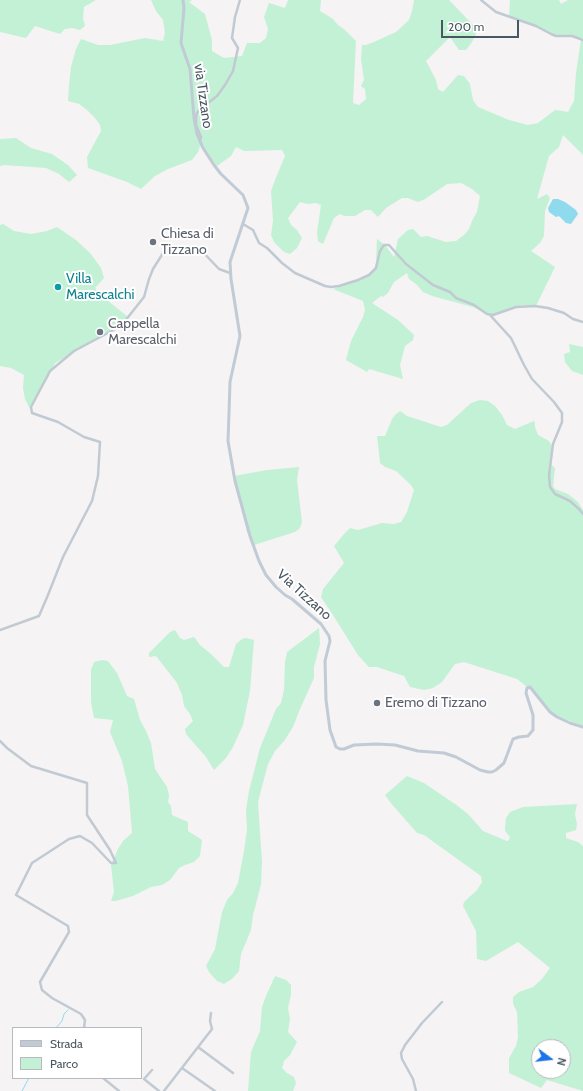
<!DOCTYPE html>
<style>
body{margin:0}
#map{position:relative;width:583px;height:1091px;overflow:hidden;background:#f5f3f3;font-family:Cabin,sans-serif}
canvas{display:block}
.legend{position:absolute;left:12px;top:1027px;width:130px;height:52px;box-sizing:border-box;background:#fff;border:1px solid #b7bbc0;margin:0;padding:5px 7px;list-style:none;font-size:12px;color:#4a5661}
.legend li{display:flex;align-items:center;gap:8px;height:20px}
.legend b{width:20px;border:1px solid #b7bbc0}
.north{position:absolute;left:531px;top:1039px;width:40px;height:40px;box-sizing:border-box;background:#fff;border:1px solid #b7bbc0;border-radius:50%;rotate:105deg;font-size:11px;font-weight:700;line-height:16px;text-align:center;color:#4a5661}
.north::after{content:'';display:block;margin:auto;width:14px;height:18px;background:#1a73e8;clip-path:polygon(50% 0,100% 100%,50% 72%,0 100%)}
.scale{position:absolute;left:441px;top:20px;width:78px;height:18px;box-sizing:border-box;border:2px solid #4a5661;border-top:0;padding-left:5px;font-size:12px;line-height:14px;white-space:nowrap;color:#4a5661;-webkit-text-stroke:3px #fff;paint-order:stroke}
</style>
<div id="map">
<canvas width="583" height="1091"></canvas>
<ul class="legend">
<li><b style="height:5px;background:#c1cbd6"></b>Strada</li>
<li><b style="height:11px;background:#c3f1d5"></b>Parco</li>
</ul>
<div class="north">N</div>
<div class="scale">200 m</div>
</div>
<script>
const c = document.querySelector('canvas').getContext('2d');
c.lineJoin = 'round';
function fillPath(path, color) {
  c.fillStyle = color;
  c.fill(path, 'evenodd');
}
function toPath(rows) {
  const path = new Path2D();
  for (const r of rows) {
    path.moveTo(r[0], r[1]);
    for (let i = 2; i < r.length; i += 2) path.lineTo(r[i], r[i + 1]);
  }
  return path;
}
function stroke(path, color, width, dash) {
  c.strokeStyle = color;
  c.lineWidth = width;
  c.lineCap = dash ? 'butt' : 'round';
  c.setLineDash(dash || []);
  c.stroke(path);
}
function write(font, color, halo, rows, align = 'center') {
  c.font = font + ' Cabin,sans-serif';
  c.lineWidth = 4;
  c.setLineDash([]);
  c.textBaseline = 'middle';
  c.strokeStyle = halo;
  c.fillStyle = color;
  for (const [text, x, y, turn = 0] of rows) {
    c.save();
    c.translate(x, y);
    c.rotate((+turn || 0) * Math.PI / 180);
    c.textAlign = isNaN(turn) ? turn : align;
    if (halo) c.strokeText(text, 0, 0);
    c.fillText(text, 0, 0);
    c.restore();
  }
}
const green = toPath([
 [0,0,96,0,84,7,83,18,85,26,80,30,72,28,65,29,60,34,35,26,26,38,0,32],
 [151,0,192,0,189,2,205,14,212,40,212,51,224,58,242,56,247,43,260,43,266,38,268,29,264,17,269,3,285,8,288,0,321,0,320,11,333,19,337,24,345,30,356,41,353,103,359,105,366,99,365,89,361,86,364,80,361,59,362,45,366,45,374,42,396,32,409,20,412,11,414,0,449,0,474,26,476,34,472,42,466,50,459,50,450,37,426,61,436,80,438,89,443,92,458,75,464,76,470,84,473,100,478,107,509,120,528,125,538,123,555,110,563,111,568,112,574,101,576,73,581,40,577,37,556,36,536,26,509,17,510,0,559,0,561,4,568,0,583,0,583,38,581,39,583,40,583,155,563,135,559,147,549,156,537,199,547,194,550,198,545,211,544,236,540,243,531,251,555,267,536,306,525,305,512,307,493,315,487,314,473,307,432,296,423,292,416,284,409,279,407,273,394,282,388,293,383,297,381,296,372,303,398,320,414,335,413,340,405,346,400,365,403,379,369,369,367,372,346,360,351,341,363,317,365,310,363,301,333,289,358,280,370,274,374,270,376,263,377,239,385,245,394,257,398,239,408,230,413,229,421,237,427,236,446,242,456,241,464,235,469,229,472,221,477,212,480,196,472,189,461,183,447,184,425,199,418,202,408,198,402,198,386,208,378,217,371,210,365,210,355,216,344,216,340,214,334,218,323,244,318,241,317,232,321,205,316,203,308,204,300,202,288,218,291,225,297,230,302,238,297,248,290,254,284,252,274,242,271,235,273,221,271,191,275,180,285,156,282,150,244,151,236,147,231,156,217,166,200,146,198,152,192,160,168,169,155,176,141,189,127,182,88,168,87,157,101,131,100,125,95,118,87,110,79,104,68,101,69,85,71,67,76,49,81,39,98,45,110,45,145,38,163,41,165,33,163,20,156,11],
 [16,138,31,148,52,154,68,165,77,175,69,182,59,174,46,168,4,165,0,166,0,139],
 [3,224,14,231,31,234,47,231,57,227,76,240,91,254,101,268,104,278,95,288,102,296,128,317,107,334,55,363,48,378,30,409,25,399,23,388,24,375,11,368,0,366,0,225],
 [569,344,583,347,583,375,572,371,565,362,564,354,570,352],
 [480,400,488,401,495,406,502,415,507,425,515,429,534,421,535,423,535,427,538,435,549,441,552,446,550,464,555,468,553,486,555,489,568,494,578,502,583,510,583,726,551,714,536,694,517,679,464,662,455,664,442,682,433,688,424,690,410,687,404,676,377,667,369,667,367,665,358,655,331,612,321,597,323,589,344,563,334,546,344,534,350,528,358,530,382,523,394,524,401,522,407,512,414,490,411,485,396,471,385,467,380,463,377,436,385,436,392,419,395,415,400,411,407,416,441,427,447,425,471,403],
 [299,467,297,480,302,522,300,528,295,532,254,545,251,537,247,532,234,476,267,470],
 [319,628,320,644,314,667,314,678,300,709,293,727,284,741,275,751,268,764,258,802,262,862,261,884,257,900,253,915,251,930,241,954,239,971,232,979,224,984,217,981,209,972,206,966,215,949,222,912,227,900,233,893,238,883,244,851,247,830,246,810,249,791,260,748,276,709,281,703,284,690,285,662,287,652],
 [175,630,180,638,184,640,194,637,200,645,211,654,224,667,229,667,236,644,242,639,246,638,254,640,250,691,243,725,233,747,226,758,214,770,206,757,186,734,185,729,193,721,190,714,184,706,182,695,177,683,156,656,149,657,149,653,170,632],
 [102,660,108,661,117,673,127,696,134,699,140,720,146,731,151,743,155,769,167,787,169,795,168,802,171,806,172,815,188,822,188,831,202,840,200,856,194,862,185,865,179,868,170,880,162,885,151,887,133,896,116,901,111,901,114,892,111,865,118,849,123,841,132,833,128,786,122,761,110,732,113,720,94,718,91,702,91,670,94,662],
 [407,776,424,783,455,804,468,814,483,831,507,841,509,840,510,837,505,831,505,828,506,818,510,812,523,807,577,804,575,814,577,824,576,830,566,833,566,838,578,842,583,846,583,1091,547,1080,541,1088,509,1073,509,1058,516,1046,518,1037,517,1012,513,1004,513,997,519,992,533,987,542,979,550,968,518,942,486,961,477,959,476,931,463,906,464,902,477,890,482,882,481,876,424,835,417,833,390,802,385,795],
 [539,1047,563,1047,563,1071,539,1071],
 [275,976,286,980,291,985,291,995,288,1008,290,1019,288,1032,297,1042,290,1055,284,1061,282,1068,287,1073,294,1077,296,1083,293,1091,248,1091,251,1052,260,1031,262,1007,266,996]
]);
const water = toPath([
 [553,199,558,199,565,202,576,210,578,214,571,224,566,223,559,216,556,217,549,212,548,208]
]);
const stream = toPath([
 [56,1028,62,1021,64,1014,68,1010],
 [22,1091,29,1078]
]);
const street = toPath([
 [481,0,496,12,536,26,551,34,556,36,572,36,583,40],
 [200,140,201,137,196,125,196,117,197,113,199,110,217,96,225,85,233,71,238,48,232,38,235,17,240,0],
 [243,224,253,230,259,243,267,248,282,263,295,273,325,286,331,287,339,286,358,280,369,275,376,268,380,251,384,245,389,245,406,264,433,285,450,292,456,298,474,305,487,314,493,315,516,307,535,306,548,308,564,313,573,319,583,322],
 [490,315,511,338,524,365,532,379,554,402,562,413,562,422,553,444,549,475,550,487,555,494,570,501,579,509,583,514],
 [0,630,39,616,48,595,63,557,92,501,98,476,100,442,84,437,58,422,32,413,31,407,50,371,74,351,121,326,144,297,149,279,153,269,165,250,175,247,198,247,219,269,230,273],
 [0,741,7,748,31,766,87,783,87,815,110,850,116,863,111,863,92,843,80,836,69,839,32,863,16,895,68,926,69,932,40,982,42,990,52,998,81,1014,85,1020,84,1028],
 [198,1047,233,1073],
 [182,1068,215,1091],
 [152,1070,144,1079,159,1091],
 [103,1078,119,1091],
 [164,1091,212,1029,210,1021,211,1013],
 [416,1091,413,1079,402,1059,401,1053,405,1045,422,1023,442,1002]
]);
const secondary = toPath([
 [183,0,184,8,181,43,190,69,194,118,197,134,203,148,214,165,221,174,243,195,248,208,230,262,231,279,240,336,230,382,229,413,228,441,235,481,250,536,259,561,266,575,276,587,285,595,292,599,321,624,329,636,330,641,325,661,326,700,330,730,336,747,340,749,344,749,354,745,377,744,395,745,418,751,444,753,456,757,480,770,488,772,492,772,496,770,504,763,513,739,519,737,528,736,533,730,533,715,526,693,527,688,530,687,550,712,557,717,570,723,583,727]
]);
const markers = [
 [153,242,4,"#6b7280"],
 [58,287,4,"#0f9aa8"],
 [100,332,4,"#6b7280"],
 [377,703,4,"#6b7280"]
];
const streetNames = [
 ["via Tizzano",203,96,82],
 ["Via Tizzano",304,595,42]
];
const worshipNames = [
 ["Chiesa di",161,234],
 ["Tizzano",161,250],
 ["Cappella",108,324],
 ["Marescalchi",108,340],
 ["Eremo di Tizzano",385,703]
];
const cultureNames = [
 ["Villa",66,279],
 ["Marescalchi",66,295]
];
fillPath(green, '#c3f1d5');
fillPath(water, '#90daee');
stroke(stream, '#90daee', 1);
stroke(street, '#c1cad2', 2.5);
stroke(secondary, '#c1cbd6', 3);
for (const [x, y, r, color] of markers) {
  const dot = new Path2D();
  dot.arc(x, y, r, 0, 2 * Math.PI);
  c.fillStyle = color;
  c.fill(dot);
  stroke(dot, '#fff', 1.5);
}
write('14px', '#4a5661', '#fff', streetNames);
write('14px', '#5b616d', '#fff', worshipNames, 'left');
write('14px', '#0d838f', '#fff', cultureNames, 'left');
</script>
